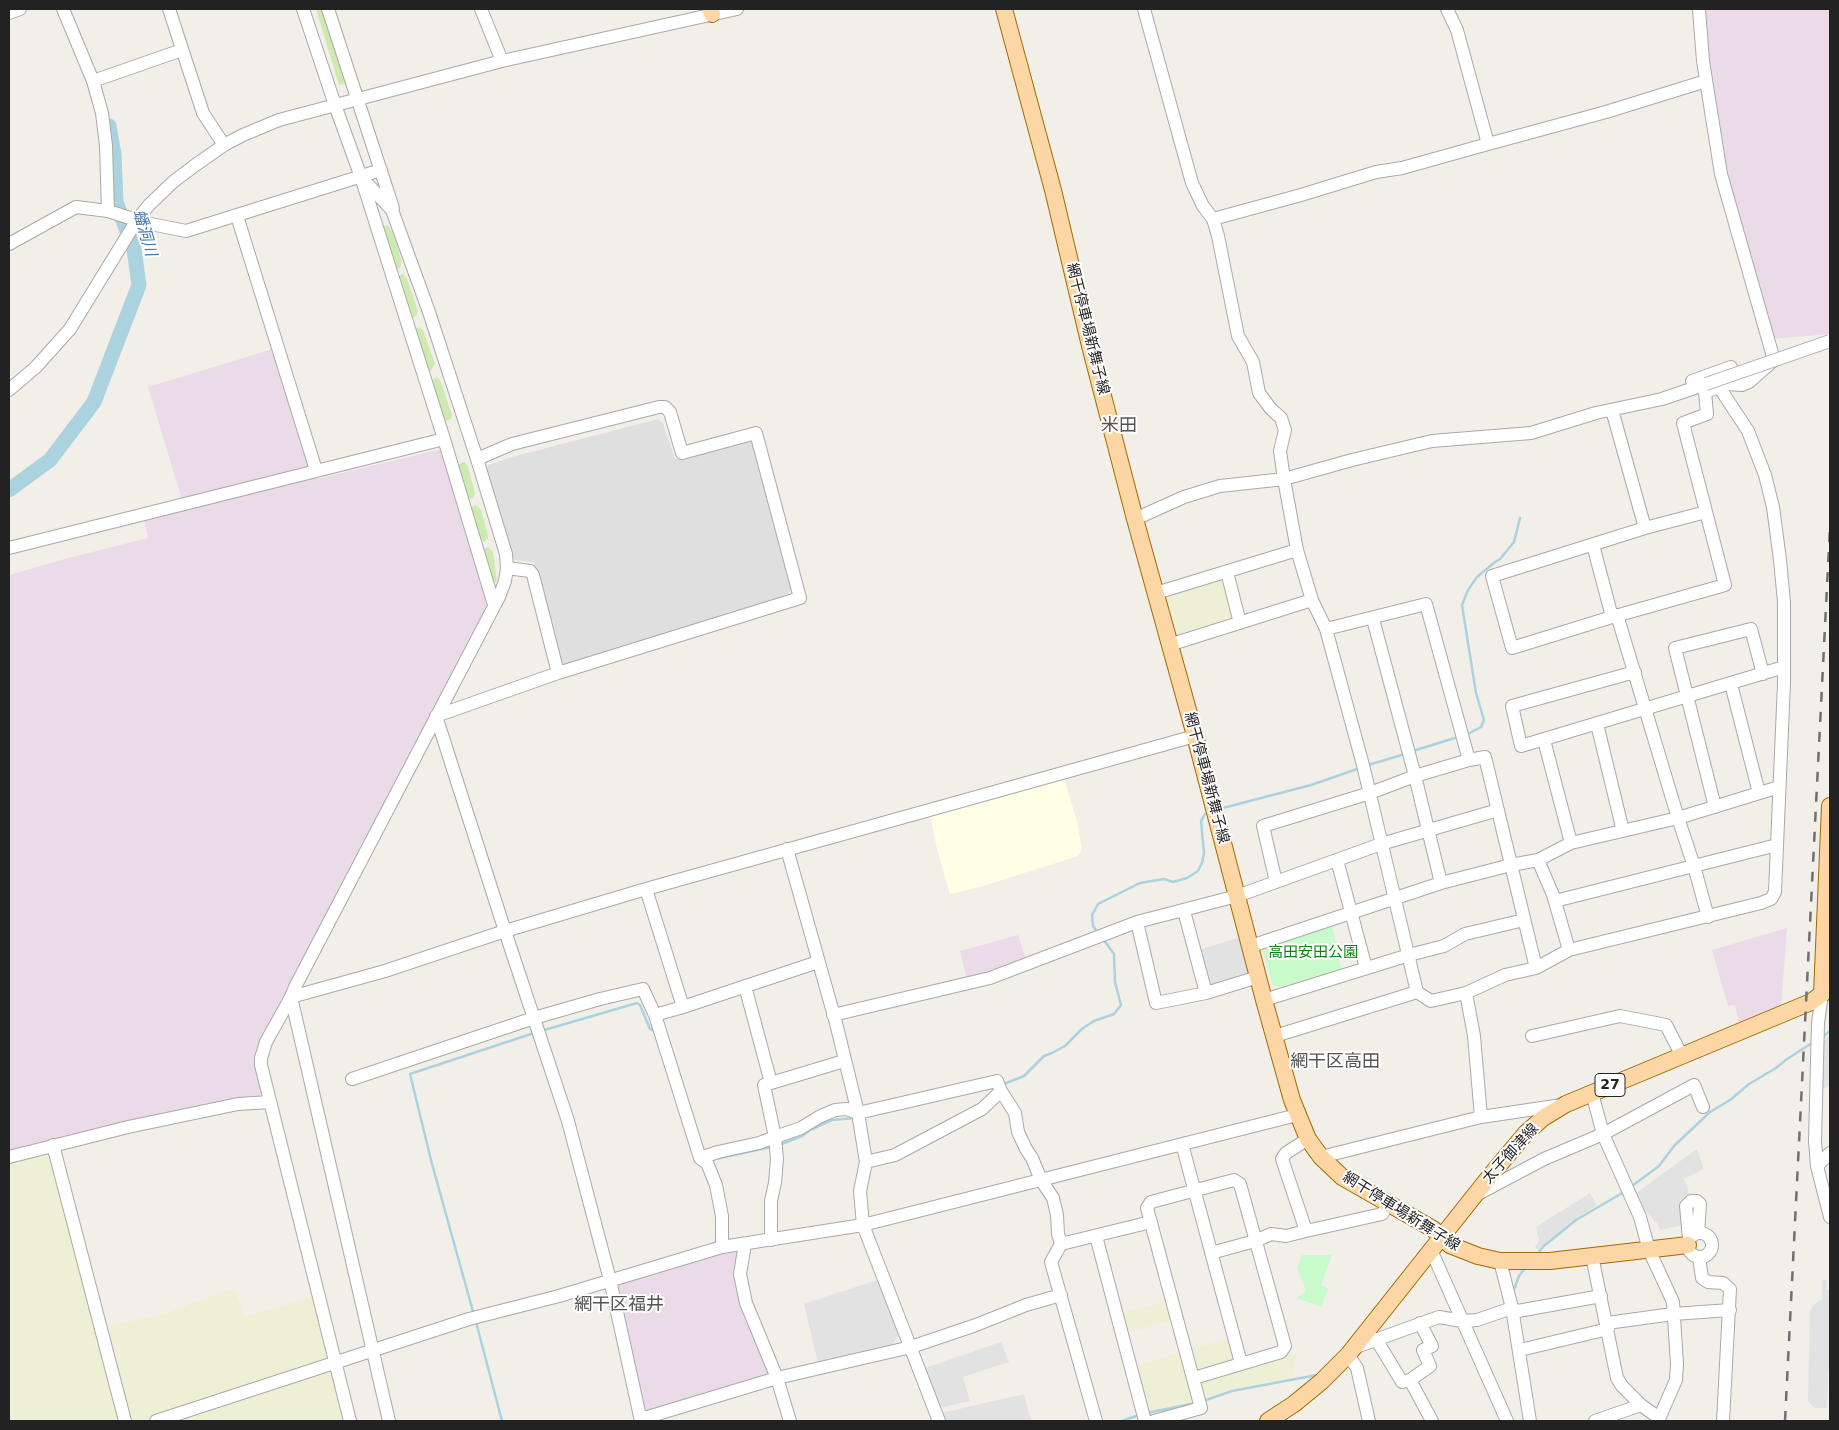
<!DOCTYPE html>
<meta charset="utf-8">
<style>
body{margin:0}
#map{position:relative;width:1839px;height:1430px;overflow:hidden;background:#f2efe9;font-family:"DejaVu Sans",sans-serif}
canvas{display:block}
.frame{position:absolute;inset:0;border:10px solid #222;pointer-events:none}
</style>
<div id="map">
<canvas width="1839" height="1430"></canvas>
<div class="frame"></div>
</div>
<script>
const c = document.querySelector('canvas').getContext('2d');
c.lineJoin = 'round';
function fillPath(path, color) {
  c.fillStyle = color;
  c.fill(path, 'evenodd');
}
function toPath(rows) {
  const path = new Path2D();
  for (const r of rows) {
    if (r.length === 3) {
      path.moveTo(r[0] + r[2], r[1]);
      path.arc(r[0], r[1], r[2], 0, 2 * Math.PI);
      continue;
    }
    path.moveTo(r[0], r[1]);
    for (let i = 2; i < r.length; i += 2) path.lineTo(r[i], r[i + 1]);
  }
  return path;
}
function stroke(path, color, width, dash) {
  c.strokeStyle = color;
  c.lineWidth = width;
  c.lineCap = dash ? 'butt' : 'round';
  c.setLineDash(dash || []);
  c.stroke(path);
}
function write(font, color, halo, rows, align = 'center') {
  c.font = font + ' "DejaVu Sans","Noto Sans JP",sans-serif';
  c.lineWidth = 4;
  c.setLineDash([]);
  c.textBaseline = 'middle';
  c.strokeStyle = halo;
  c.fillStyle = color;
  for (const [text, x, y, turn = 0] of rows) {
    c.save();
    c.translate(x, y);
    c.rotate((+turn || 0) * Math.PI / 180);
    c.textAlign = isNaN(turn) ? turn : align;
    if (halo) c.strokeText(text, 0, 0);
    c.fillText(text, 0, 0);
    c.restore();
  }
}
const residential = toPath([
 [658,419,663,423,675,459,686,456,686,459,717,447,747,440,752,443,791,590,788,594,564,668,560,664,534,562,514,560,485,471,488,465,512,457]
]);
const industrial = toPath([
 [1702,9,1830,9,1830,334,1771,339,1727,181,1708,83],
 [276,348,317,479,441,449,488,604,255,1055,266,1100,9,1154,9,575,61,560,148,538,144,520,185,510,148,387],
 [1787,928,1781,1007,1769,1010,1764,1018,1740,1028,1735,1005,1728,1006,1712,950],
 [1018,935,1026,959,967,980,960,951],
 [741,1251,753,1334,771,1377,646,1412,640,1408,618,1284,714,1254]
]);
const education = toPath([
 [1064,778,1077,821,1082,850,1078,856,980,887,950,894,937,849,930,814]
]);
const farmland = toPath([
 [1223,579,1235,618,1173,639,1163,598,1168,594],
 [52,1148,98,1328,163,1314,234,1288,246,1316,316,1296,346,1421,9,1421,9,1161],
 [1168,1301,1173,1320,1127,1333,1122,1313],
 [1230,1338,1235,1356,1233,1360,1200,1370,1195,1368,1190,1349],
 [1182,1352,1195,1403,1150,1415,1136,1365],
 [1291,1354,1297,1356,1292,1378,1231,1390,1204,1399,1200,1384,1203,1379]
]);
const grass = toPath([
 [316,9,329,9,352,82,339,85],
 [387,225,392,230,402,262,400,268,397,269,396,269,382,227],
 [403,274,407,279,418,311,417,315,413,318,411,318,398,276],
 [419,327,423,330,435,364,431,371,428,371,414,330],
 [437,377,441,382,452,415,451,419,446,421,443,420,432,380],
 [462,462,465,462,468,467,475,493,474,497,472,499,468,498,458,466],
 [476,505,481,510,488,536,488,539,484,542,481,541,471,507],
 [488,547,493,552,497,580,494,583,484,549]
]);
const park = toPath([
 [1331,921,1342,972,1278,987,1273,985,1261,947],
 [1302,1255,1332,1255,1321,1285,1328,1289,1321,1307,1297,1298,1305,1291,1304,1283,1299,1274,1297,1267]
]);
const parking = toPath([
 [1241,937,1251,975,1207,987,1198,950],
 [1830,1035,1830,1085,1823,1089,1823,1040],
 [1697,1149,1704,1169,1684,1179,1689,1193,1680,1200,1683,1225,1660,1230,1658,1224,1638,1204,1635,1194],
 [1590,1193,1597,1205,1574,1220,1539,1250,1535,1247,1539,1240,1536,1227],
 [880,1279,898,1327,898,1335,893,1344,885,1351,818,1363,804,1304],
 [1822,1280,1827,1280,1827,1289,1830,1290,1830,1373,1828,1373,1827,1408,1814,1408,1808,1401,1810,1311,1813,1305,1822,1299],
 [1001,1342,1009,1362,963,1377,970,1401,940,1408,925,1368],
 [1024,1394,1031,1421,945,1421,942,1413]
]);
const stream = toPath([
 [1466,735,1481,727,1484,720,1476,693,1462,605,1468,590,1477,577,1495,562,1500,559,1514,542,1520,518],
 [1413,751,1458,737],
 [1368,765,1405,754],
 [1219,809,1311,785,1360,768],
 [1098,933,1093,926,1092,915,1098,904,1140,883,1164,879,1173,882,1187,878,1198,871,1202,863,1204,853,1201,821,1205,814,1209,812],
 [541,1031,637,1003,640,1005,650,1029,655,1031],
 [1821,1038,1830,1031],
 [1004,1084,1024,1076,1044,1056,1052,1053,1065,1046,1083,1028,1094,1021,1114,1014,1121,1005,1115,982,1114,954,1103,939],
 [779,1145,802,1136,810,1130,832,1120,855,1118],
 [715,1159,771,1147],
 [1632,1186,1659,1166,1674,1146,1710,1112,1730,1100,1749,1084,1776,1068,1787,1059,1812,1043],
 [1537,1254,1544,1246,1576,1220,1624,1192],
 [1513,1292,1519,1276,1525,1268],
 [474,1315,432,1164,410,1074,534,1033],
 [476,1322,502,1421],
 [1203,1401,1232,1391,1317,1375],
 [1147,1413,1191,1404],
 [1122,1421,1139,1415]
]);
const river = toPath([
 [9,490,50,460,94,402,139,285,134,249,116,202,114,154,109,126]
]);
const minor = toPath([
 [63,9,93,81,102,113,106,146,108,211],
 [169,9,203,113,224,145],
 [303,9,335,105,361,177,444,439,494,605],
 [328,9,393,208],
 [481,9,502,61],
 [1144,9,1192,183,1203,206,1213,219,1218,236,1238,336,1253,362,1259,393,1271,409,1281,418,1285,430,1280,451,1284,479,1297,550,1312,600,1326,629,1363,765,1417,992,1431,1001,1466,993,1474,1036,1481,1117],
 [1447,9,1457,30,1488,144,1606,112,1706,81],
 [1699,9,1703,61,1721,174,1774,360,1749,382,1742,385,1727,384,1705,392,1707,414,1683,423,1725,585,1612,617,1512,648,1492,576,1645,528,1706,512],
 [9,13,20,9],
 [93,81,182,50],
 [237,216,316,470],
 [1213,219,1301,195,1376,172,1402,168,1488,144],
 [9,244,76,207,108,211,146,223,186,231,381,170],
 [1692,381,1731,367],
 [9,390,36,367,70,329,137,220,149,205,173,182,194,166,224,145,243,135,279,120,502,61,737,9],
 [1612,410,1645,528],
 [1135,519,1184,497,1220,486,1284,479,1352,460,1432,441,1531,433,1596,413,1662,399,1706,384],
 [1593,545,1612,617],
 [9,548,444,439],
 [507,568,530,571,533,575,558,673],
 [1227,572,1240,623],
 [1156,593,1297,550],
 [1617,615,1678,818,1694,866,1708,917],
 [1373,619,1415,776,1441,883],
 [1326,629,1426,604,1469,760],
 [1169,645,1312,600],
 [1635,672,1512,706,1521,746,1784,667],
 [1731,684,1759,793],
 [436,716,558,673,800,598,756,433,682,453,670,412,665,407,659,407,512,444,477,459],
 [436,716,505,931,568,1121,610,1280,641,1421],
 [1597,724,1623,831],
 [1544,740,1571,843],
 [1715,807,1675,648,1751,629,1763,674],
 [787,849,836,1023,858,1113,866,1162,860,1191,863,1225,939,1421],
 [1337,860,1366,968],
 [1538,860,1553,895,1569,950],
 [1276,882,1263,826,1370,793,1415,776,1469,760,1485,757,1536,968,1505,975,1466,993],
 [646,889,683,1007],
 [1555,901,1777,845],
 [1184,911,1206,993],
 [1251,946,1441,883,1511,865,1538,860,1571,843,1678,818,1779,787],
 [1536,968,1569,950,1761,903,1771,899,1775,892,1784,683,1784,602,1780,560,1773,507,1765,475,1748,431,1719,387],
 [1258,977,1206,993,1156,1003,1137,922,1237,896,1381,844,1498,810],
 [745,986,771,1083,844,1061],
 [1822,994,1818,1023,1815,1141,1817,1166,1830,1217],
 [291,997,385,971,505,931,646,889,1195,736],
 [291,997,389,1421],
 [1264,1000,1409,955,1444,946,1465,934,1524,920],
 [655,1015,683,1007,818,962],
 [833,1015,990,978,1137,922],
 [1275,1036,1417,992],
 [1532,1036,1620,1016,1666,1025,1682,1056],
 [352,1079,534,1018,600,999,643,989,655,1015,700,1158,707,1163,716,1185,722,1216,722,1247],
 [771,1083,764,1085,775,1137,801,1128,819,1117,835,1110,847,1109,858,1113,997,1081,1001,1091,1015,1113,1018,1132,1026,1149,1032,1158,1041,1180,1053,1198,1057,1215,1058,1234,1061,1244,1051,1262,1096,1421],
 [1592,1093,1603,1134,1640,1217,1649,1250,1673,1302,1677,1364,1676,1380,1658,1421],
 [1182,1144,1241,1363],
 [53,1145,125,1421],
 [9,1157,128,1127,238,1104,270,1102],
 [1321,1157,1481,1117,1562,1105],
 [700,1158,718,1152,759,1143,775,1137,777,1159,775,1183,771,1201,771,1240],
 [866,1162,895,1155,982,1109,1001,1091],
 [1817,1166,1830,1153],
 [1478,1194,1544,1159,1603,1134,1694,1085,1703,1107],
 [1306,1231,1382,1214,1389,1203],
 [1700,1245,12],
 [1096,1236,1145,1421],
 [1689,1239,1686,1206,1691,1201,1697,1201,1700,1204,1698,1233],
 [745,1244,740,1274,746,1303,777,1378,790,1421],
 [1061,1244,1151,1222],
 [1431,1250,1507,1421],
 [1211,1253,1255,1241,1271,1234,1286,1236,1306,1231,1282,1159,1286,1153,1308,1139],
 [1592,1256,1617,1378,1622,1386,1641,1405,1659,1418],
 [1699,1257,1702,1278,1708,1282,1723,1283,1730,1289,1723,1421],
 [1500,1261,1512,1308,1530,1421],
 [1607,1323,1673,1314,1730,1310],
 [1376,1339,1402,1382,1410,1380,1432,1421],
 [1356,1347,1439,1317,1462,1321,1477,1320,1512,1308,1518,1311,1601,1296],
 [1520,1350,1608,1329],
 [1348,1355,1357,1368,1369,1421],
 [1410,1380,1430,1366,1423,1350,1432,1346,1420,1323],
 [641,1419,777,1378,911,1347,976,1325,1026,1305,1061,1295],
 [156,1421,469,1319,559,1296,722,1247,863,1225,1297,1115],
 [350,1421,261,1065,261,1058,266,1042,291,997,295,987,499,597,505,581,507,568,506,554,477,459,429,312,392,210,361,177],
 [1154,1421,1201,1408,1147,1208,1151,1202,1234,1180,1240,1184,1285,1346,1281,1352,1194,1378],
 [1595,1421,1641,1405]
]);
const major = toPath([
 [710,9,712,14],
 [1004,9,1053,190,1090,346,1135,519,1193,728,1264,1000,1292,1100,1308,1139,1321,1157,1342,1177,1433,1229,1450,1245,1478,1256,1500,1261,1550,1261,1688,1245],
 [1822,994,1830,806],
 [1268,1421,1294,1404,1322,1381,1348,1355,1490,1176,1526,1133,1543,1118,1566,1104,1811,1002,1830,988]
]);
const rail = toPath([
 [1785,1421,1830,527]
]);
const minorBridge = toPath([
 [1706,384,1830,341]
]);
const shields = [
 [1610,1085,30]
];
const shieldNames = [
 ["27",1610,1085]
];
const streetNames = [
 ["網干停車場新舞子線",1087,329,76],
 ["網干停車場新舞子線",1206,778,75],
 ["太子御津線",1511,1154,-48],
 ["網干停車場新舞子線",1401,1212,32]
];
const parkNames = [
 ["高田安田公園",1313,953]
];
const waterNames = [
 ["蟠洞川",144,233,74]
];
const quarterNames = [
 ["米田",1119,426],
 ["網干区高田",1335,1062],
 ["網干区福井",619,1305]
];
fillPath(residential, '#e0dfdf');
fillPath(industrial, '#ebdbe8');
fillPath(education, '#ffffe5');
fillPath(farmland, '#eef0d5');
fillPath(grass, '#cdebb0');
fillPath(park, '#c8facc');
fillPath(parking, '#e2e2e2');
stroke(stream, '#aad3df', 2.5);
stroke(river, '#aad3df', 15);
stroke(minor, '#a9a9a9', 14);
stroke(major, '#a06b00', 18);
stroke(minor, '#fff', 12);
stroke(major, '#fcd6a4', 16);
stroke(rail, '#707070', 2.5, [10, 10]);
stroke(minorBridge, '#a9a9a9', 14, []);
stroke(minorBridge, '#fff', 12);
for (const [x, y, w] of shields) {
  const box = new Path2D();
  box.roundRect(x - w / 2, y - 11.5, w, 23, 4);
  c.fillStyle = '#fff';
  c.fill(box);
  stroke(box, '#222', 1);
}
write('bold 14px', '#222', null, shieldNames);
write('15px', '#222', '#fff', streetNames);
write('15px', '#0c8416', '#fff', parkNames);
write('italic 16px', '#4a7aab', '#fff', waterNames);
write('18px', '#555', '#fff', quarterNames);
</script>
